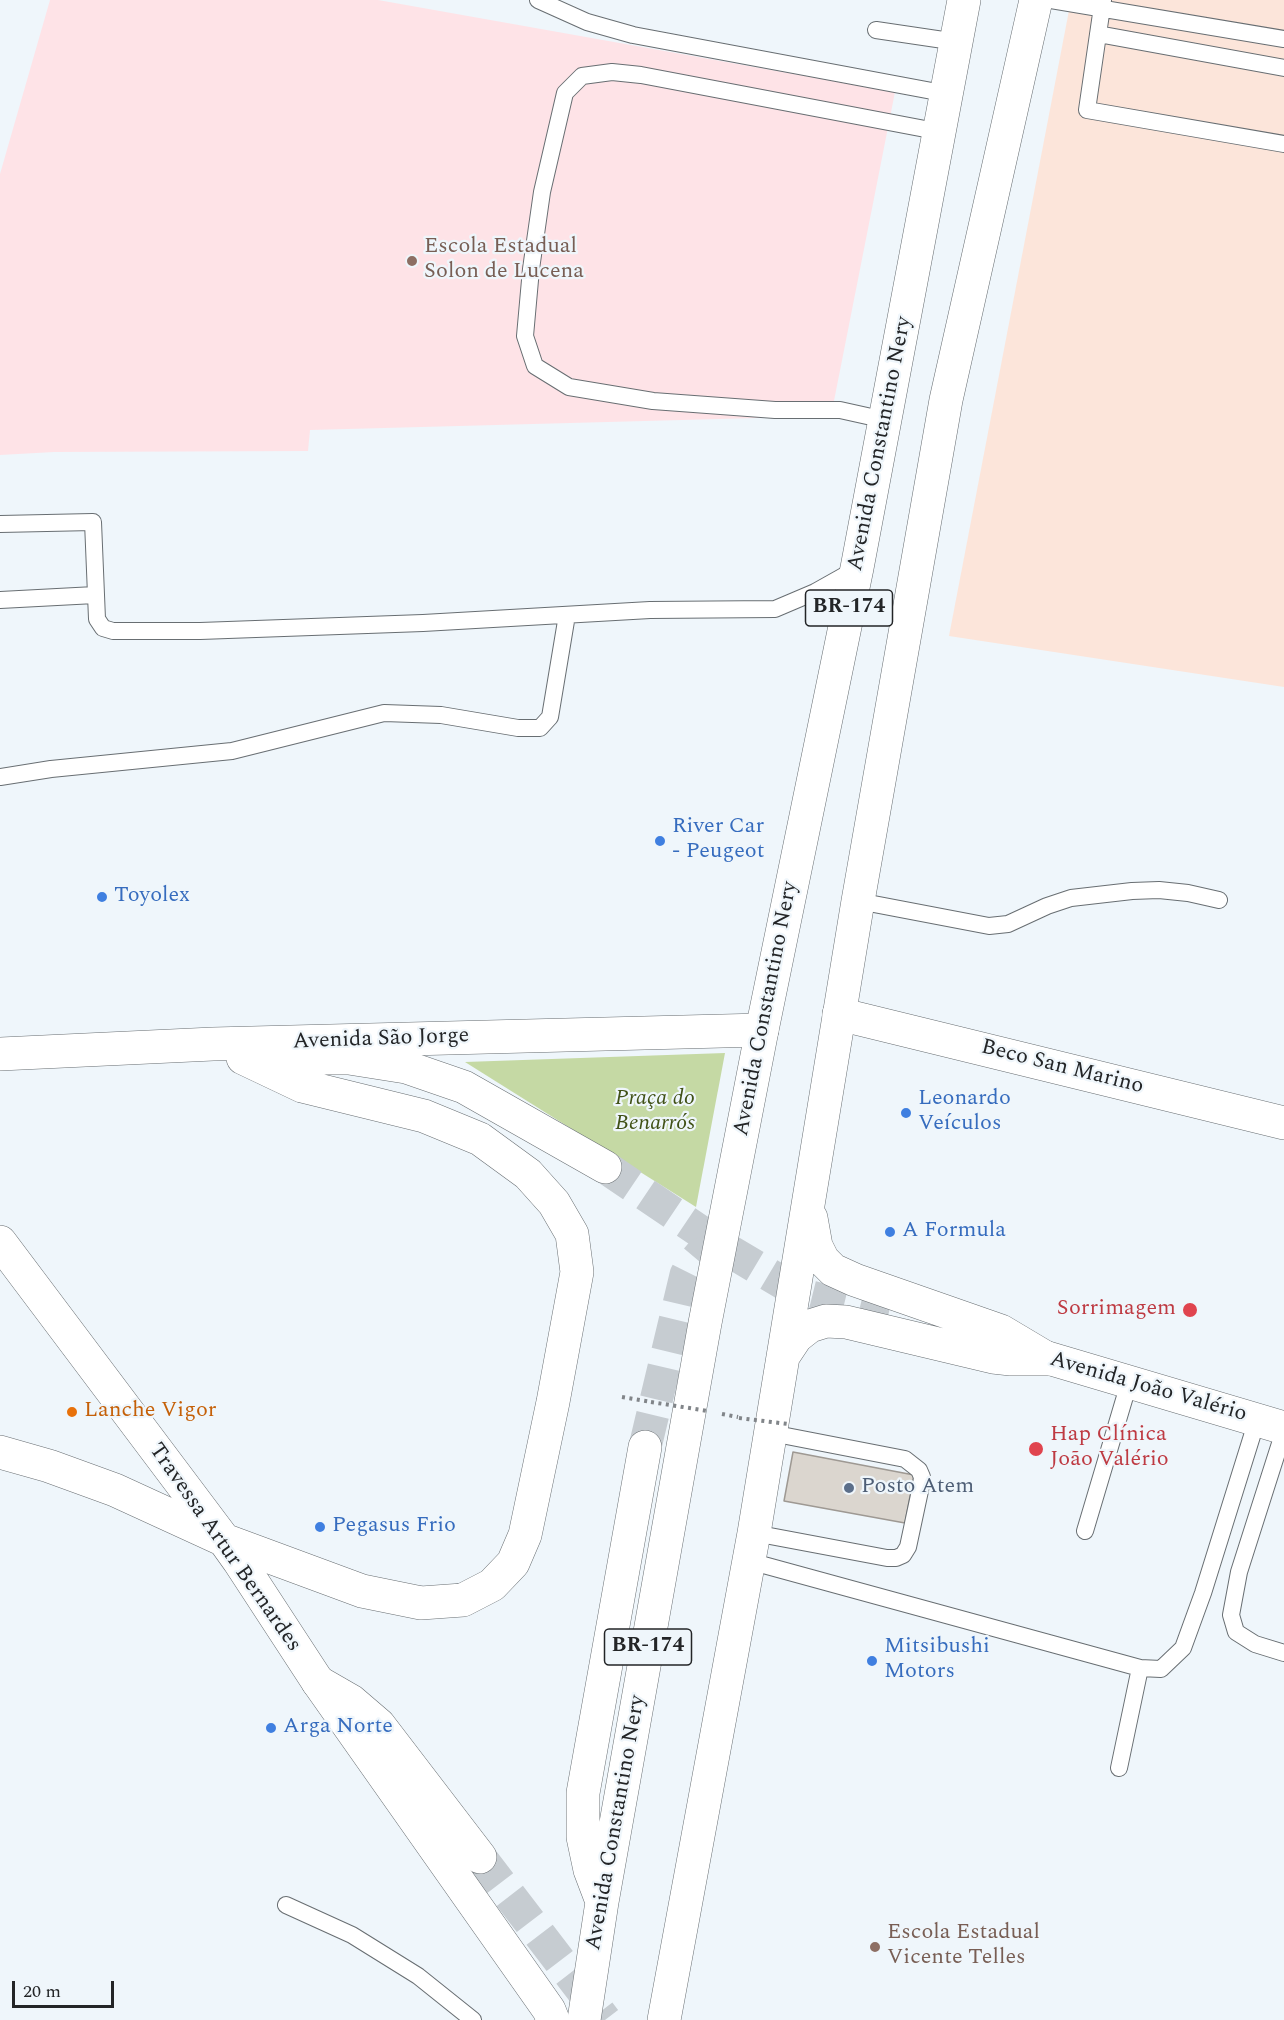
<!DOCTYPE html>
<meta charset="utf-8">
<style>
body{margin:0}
#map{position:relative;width:1284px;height:2020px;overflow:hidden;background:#eff6fb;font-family:Spectral,serif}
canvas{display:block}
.scale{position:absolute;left:12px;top:1981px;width:102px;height:27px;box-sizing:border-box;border:3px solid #232527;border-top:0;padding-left:8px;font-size:18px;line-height:21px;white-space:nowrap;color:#232527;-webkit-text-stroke:4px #eff6fb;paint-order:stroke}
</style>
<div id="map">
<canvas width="1284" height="2020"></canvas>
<div class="scale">20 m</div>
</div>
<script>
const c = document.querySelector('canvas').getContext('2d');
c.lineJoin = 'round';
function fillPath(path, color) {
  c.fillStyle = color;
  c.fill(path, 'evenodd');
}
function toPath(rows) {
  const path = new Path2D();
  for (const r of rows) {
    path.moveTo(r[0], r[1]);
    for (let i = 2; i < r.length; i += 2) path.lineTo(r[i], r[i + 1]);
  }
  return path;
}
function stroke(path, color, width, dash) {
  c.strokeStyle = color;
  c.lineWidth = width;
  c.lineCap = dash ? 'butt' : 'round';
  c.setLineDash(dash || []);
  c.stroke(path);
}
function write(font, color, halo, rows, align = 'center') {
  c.font = font + ' Spectral,serif';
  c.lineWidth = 4.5;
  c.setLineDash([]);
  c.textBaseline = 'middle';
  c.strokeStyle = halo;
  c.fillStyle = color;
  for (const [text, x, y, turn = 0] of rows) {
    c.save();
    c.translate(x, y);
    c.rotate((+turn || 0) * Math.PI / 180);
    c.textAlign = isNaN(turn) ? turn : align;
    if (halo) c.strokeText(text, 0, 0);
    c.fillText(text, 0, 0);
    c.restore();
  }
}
const commercial = toPath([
 [1071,0,1284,0,1284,687,949,636]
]);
const education = toPath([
 [50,0,378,0,895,92,831,416,310,430,308,451,54,452,0,455,0,174]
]);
const green = toPath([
 [725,1053,696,1207,465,1062]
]);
const building = toPath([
 [793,1452,914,1475,905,1523,784,1501,793,1452]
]);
const tertiaryTunnel = toPath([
 [605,1167,723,1247,803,1295,888,1316],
 [480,1857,605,2020]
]);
const trunkTunnel = toPath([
 [645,1447,686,1275,690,1267,701,1254,718,1250,730,1250]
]);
const path = toPath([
 [622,1397,651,1402],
 [722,1414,738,1417]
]);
const service = toPath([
 [538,0,587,22,633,35,948,94],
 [1051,0,1284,39],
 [1103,0,1087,110,1284,144],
 [876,30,957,42],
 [1098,34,1284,68],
 [885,420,840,410,775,410,653,401,569,387,535,366,525,336,531,269,542,192,565,93,582,76,612,72,641,75,941,132],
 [0,524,93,522,97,619,103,628,113,631,200,631,423,623,650,610,775,609,815,592,856,569],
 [0,600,95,595],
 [0,777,51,769,232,751,384,713,441,715,518,728,540,728,550,717,567,615],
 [858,901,989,926,1008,924,1047,906,1071,898,1132,891,1159,890,1188,893,1219,900],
 [1284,1431,1239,1572,1231,1615,1236,1632,1255,1644,1284,1653],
 [1085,1531,1129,1383],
 [754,1533,887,1558,896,1558,903,1555,908,1547,921,1486,922,1477,919,1470,905,1459,771,1433],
 [749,1561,1140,1668,1161,1669,1183,1648,1203,1593,1257,1420],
 [1119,1768,1140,1668],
 [286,1905,352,1935,418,1976,473,2020]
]);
const minor = toPath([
 [839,1014,1284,1123]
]);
const tertiary = toPath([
 [278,1058,349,1058,406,1067,464,1087,605,1167],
 [0,1242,224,1540,362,1591,421,1603,463,1600,492,1585,513,1563,525,1535,553,1402,577,1272,572,1234,554,1203,528,1174,480,1139,424,1116,302,1086,243,1058],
 [1021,1350,1284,1428],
 [318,1682,351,1701,379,1725,480,1857]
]);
const primary = toPath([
 [0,1054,213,1044,762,1030],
 [0,1452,49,1466,115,1490,224,1540,239,1561,318,1682,549,2010,553,2020]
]);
const trunk = toPath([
 [811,1218,816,1246,823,1260,833,1270,855,1280,1001,1331,1048,1359],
 [784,1355,796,1337,810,1326,826,1321,846,1322,993,1357,1011,1359,1048,1359],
 [601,1899,590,1870,583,1837,583,1793,645,1447],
 [584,2020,602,1902,705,1323,762,1030,857,568,964,0],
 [664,2020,754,1533,858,901,946,400,1036,0]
]);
const pathBridge = toPath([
 [651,1402,708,1411],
 [739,1418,788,1424]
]);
const markers = [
 [412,261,6,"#8d6e63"],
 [660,841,6,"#3f7fe0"],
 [102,897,6,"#3f7fe0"],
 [906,1113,6,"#3f7fe0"],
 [890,1232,6,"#3f7fe0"],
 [1190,1310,8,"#e0444e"],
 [72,1412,6,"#e8710a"],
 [1036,1449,8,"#e0444e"],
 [849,1488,6,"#5c6f8a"],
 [320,1527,6,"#3f7fe0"],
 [872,1661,6,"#3f7fe0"],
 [271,1728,6,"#3f7fe0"],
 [875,1947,6,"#8d6e63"]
];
const shields = [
 [849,608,87],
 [648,1647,87]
];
const shieldNames = [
 ["BR-174",849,608],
 ["BR-174",648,1647]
];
const educationNames = [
 ["Escola Estadual",424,248],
 ["Solon de Lucena",424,273],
 ["Escola Estadual",887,1934],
 ["Vicente Telles",887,1959]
];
const streetNames = [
 ["Avenida Constantino Nery",881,444,-79],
 ["Avenida Constantino Nery",767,1009,-79],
 ["Avenida São Jorge",381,1040,-2],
 ["Beco San Marino",1062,1068,14],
 ["Avenida João Valério",1148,1388,16],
 ["Travessa Artur Bernardes",224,1548,55],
 ["Avenida Constantino Nery",617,1823,-80]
];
const shopNames = [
 ["River Car",672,828],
 ["- Peugeot",672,853],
 ["Toyolex",114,897],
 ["Leonardo",918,1100],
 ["Veículos",918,1125],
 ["A Formula",902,1232],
 ["Pegasus Frio",332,1527],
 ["Mitsibushi",884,1648],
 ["Motors",884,1673],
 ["Arga Norte",283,1728]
];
const parkNames = [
 ["Praça do",655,1100],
 ["Benarrós",655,1125]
];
const healthNames = [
 ["Sorrimagem",1176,1310],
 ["Hap Clínica",1050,1436,"left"],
 ["João Valério",1050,1461,"left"]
];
const foodNames = [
 ["Lanche Vigor",84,1412]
];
const serviceNames = [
 ["Posto Atem",861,1488]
];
fillPath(commercial, '#fce5da');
fillPath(education, '#fee3e7');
fillPath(green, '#c5d9a4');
fillPath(building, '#dbd6cf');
stroke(building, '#9e9993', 1.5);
stroke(tertiaryTunnel, '#c6ccd1', 33, [33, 16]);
stroke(trunkTunnel, '#c6ccd1', 33, [33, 16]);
stroke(service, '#686e72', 18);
stroke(minor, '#686e72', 34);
stroke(tertiary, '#686e72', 34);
stroke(primary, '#686e72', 34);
stroke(trunk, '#686e72', 34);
stroke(path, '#818589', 4, [3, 4.5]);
stroke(service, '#fff', 16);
stroke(minor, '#fff', 33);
stroke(tertiary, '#fff', 33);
stroke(primary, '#fff', 33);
stroke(trunk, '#fff', 33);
stroke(pathBridge, '#818589', 4, [3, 4.5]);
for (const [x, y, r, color] of markers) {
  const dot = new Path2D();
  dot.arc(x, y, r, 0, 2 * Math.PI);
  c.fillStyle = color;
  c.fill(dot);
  stroke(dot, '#eff6fb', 2);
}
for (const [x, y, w] of shields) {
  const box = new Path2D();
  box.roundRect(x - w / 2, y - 18, w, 36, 4.5);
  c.fillStyle = '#eff6fb';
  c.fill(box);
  stroke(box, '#232527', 1.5);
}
write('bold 21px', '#232527', null, shieldNames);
write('22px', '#785e54', '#eff6fb', educationNames, 'left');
write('22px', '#232527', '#eff6fb', streetNames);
write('22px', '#366cbe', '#eff6fb', shopNames, 'left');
write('italic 22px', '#405116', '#eff6fb', parkNames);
write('22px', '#be3a42', '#eff6fb', healthNames, 'right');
write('22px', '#c56008', '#eff6fb', foodNames, 'left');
write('22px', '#4e5e75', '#eff6fb', serviceNames, 'left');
</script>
